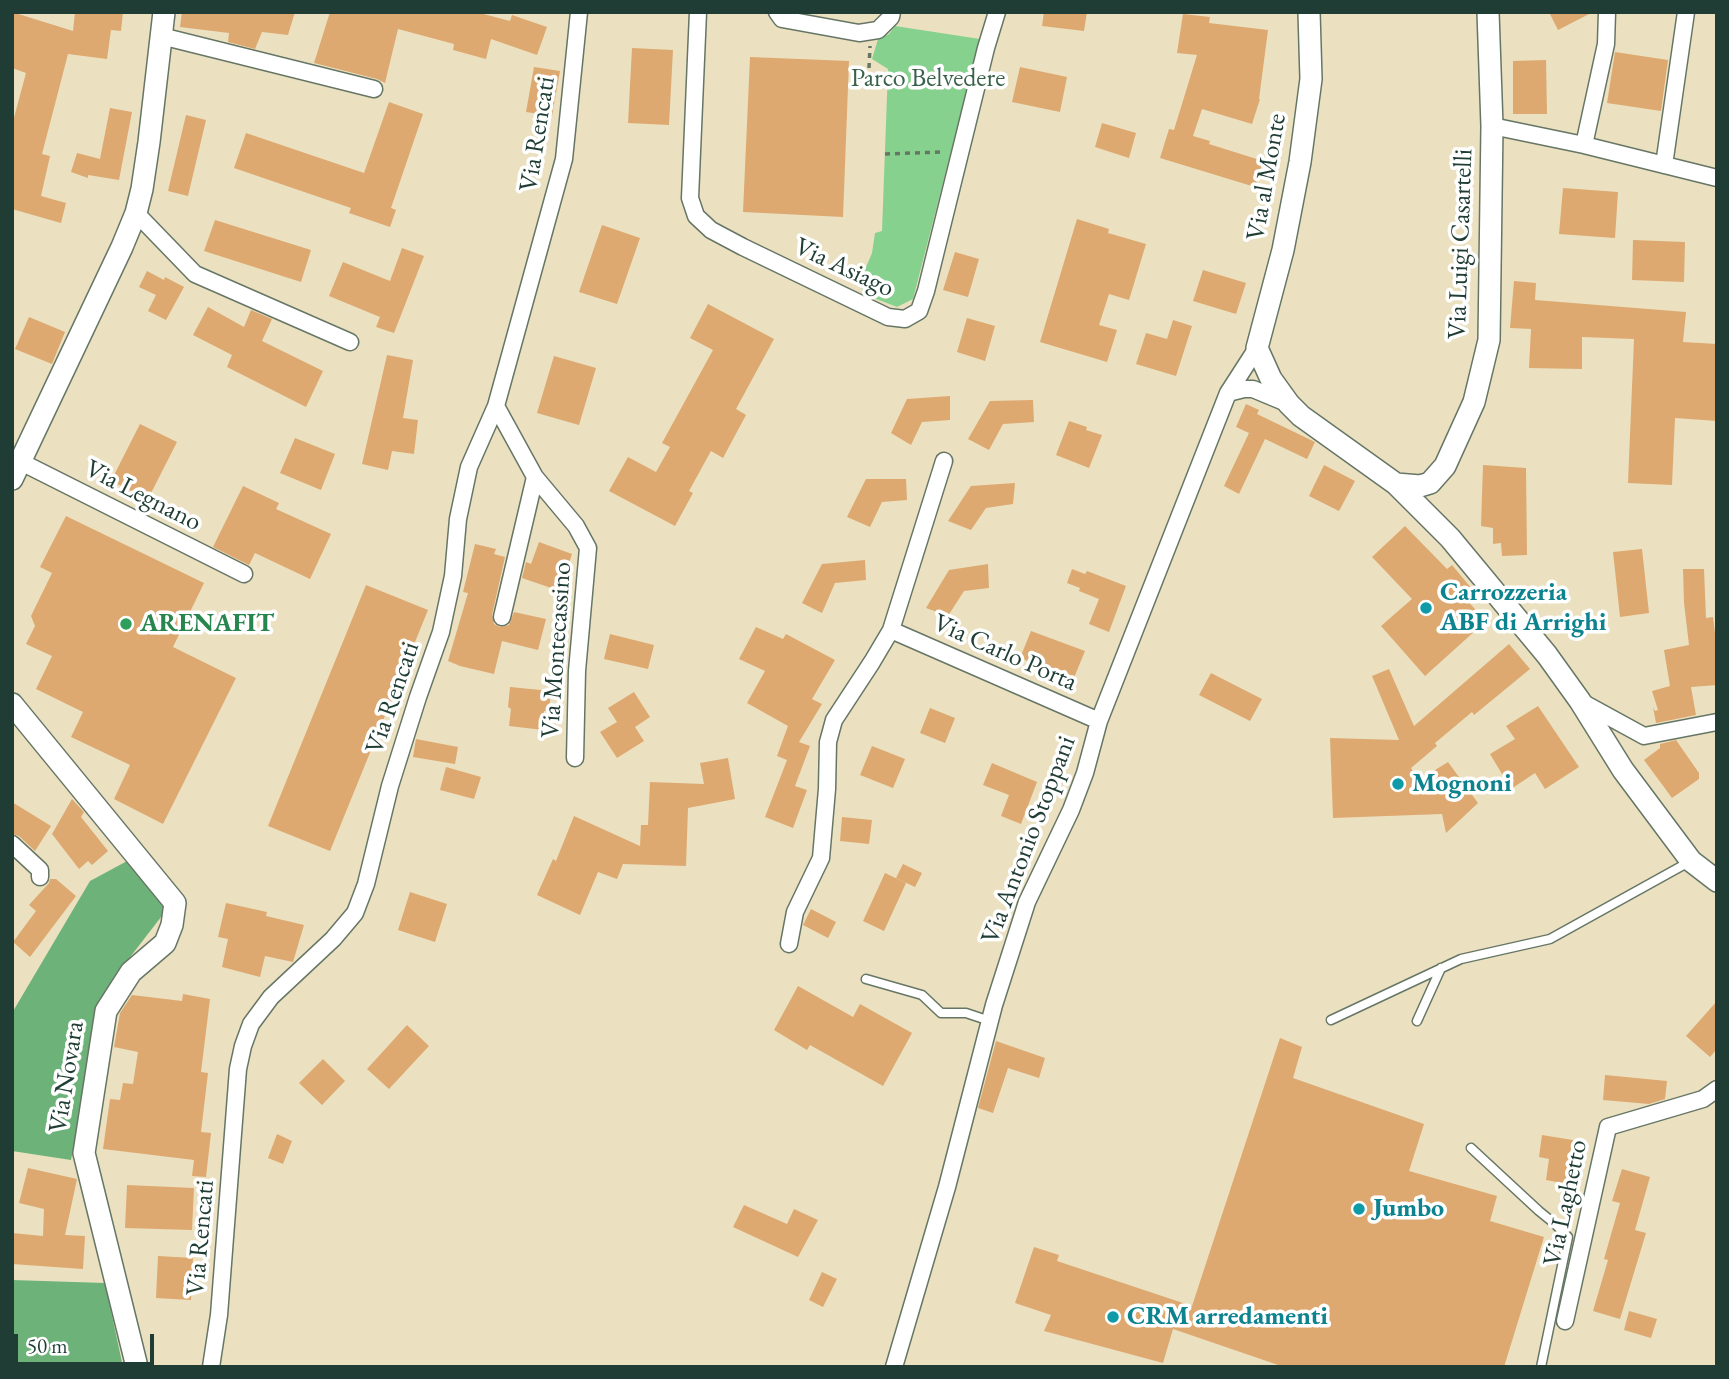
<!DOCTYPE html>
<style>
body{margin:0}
#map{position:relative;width:1729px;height:1379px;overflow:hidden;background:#ebe1c0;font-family:"EB Garamond",serif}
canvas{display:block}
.frame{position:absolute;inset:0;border:14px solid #1f3d34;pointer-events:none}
.scale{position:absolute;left:14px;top:1334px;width:140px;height:32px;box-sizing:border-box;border:4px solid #1f3d34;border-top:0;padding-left:9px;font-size:21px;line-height:24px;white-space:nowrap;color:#1f3d34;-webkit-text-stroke:5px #fff;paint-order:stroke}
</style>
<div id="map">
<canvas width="1729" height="1379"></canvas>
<div class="frame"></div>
<div class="scale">50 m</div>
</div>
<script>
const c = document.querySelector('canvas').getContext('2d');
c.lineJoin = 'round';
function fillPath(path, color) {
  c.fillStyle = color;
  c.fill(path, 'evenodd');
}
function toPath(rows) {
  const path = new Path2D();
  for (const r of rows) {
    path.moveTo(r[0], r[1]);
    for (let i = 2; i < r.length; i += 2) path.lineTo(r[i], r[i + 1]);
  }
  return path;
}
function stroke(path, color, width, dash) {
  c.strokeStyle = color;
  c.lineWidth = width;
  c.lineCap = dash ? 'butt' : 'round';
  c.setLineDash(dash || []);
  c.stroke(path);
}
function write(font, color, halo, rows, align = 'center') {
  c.font = font + ' "EB Garamond",serif';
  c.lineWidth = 7;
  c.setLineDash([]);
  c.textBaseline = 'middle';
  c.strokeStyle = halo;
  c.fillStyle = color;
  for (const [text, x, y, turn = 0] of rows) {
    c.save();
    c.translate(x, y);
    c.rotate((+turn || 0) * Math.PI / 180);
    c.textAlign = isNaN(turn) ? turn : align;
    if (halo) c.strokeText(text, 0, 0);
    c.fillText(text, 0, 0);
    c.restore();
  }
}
const green = toPath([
 [895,26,980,39,913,299,897,307,866,295,862,290,861,279,872,253,875,233,882,231,888,69,872,59,878,39,889,34]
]);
const forest = toPath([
 [129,860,168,908,117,974,98,1021,71,1160,12,1151,12,1013,90,881],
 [12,1280,105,1283,123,1367,12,1367]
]);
const building = toPath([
 [12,12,73,31,75,12,123,12,121,31,111,30,107,59,68,54,42,154,50,156,41,196,66,203,61,223,12,209,12,125,26,73,12,68],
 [182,12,295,12,288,35,262,32,255,49,228,42,229,33,180,27],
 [330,12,476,12,510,21,512,15,547,27,537,55,491,39,486,59,453,50,454,44,398,29,385,83,377,79,314,63],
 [1044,12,1087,12,1084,31,1042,26],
 [1549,12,1593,12,1558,30],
 [1183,14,1210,17,1209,23,1268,30,1259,99,1260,99,1252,124,1202,109,1193,136,1210,141,1209,144,1263,161,1255,187,1160,158,1169,129,1174,130,1197,55,1177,53],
 [632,48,673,50,669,125,628,123],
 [1615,52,1668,60,1661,111,1607,103],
 [750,57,849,61,843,217,743,212],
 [1546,60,1547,114,1513,114,1513,61],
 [534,67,560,71,552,116,526,112],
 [1020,67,1067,77,1060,112,1012,102],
 [389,102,423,114,391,208,396,210,390,227,349,213,351,208,234,168,246,133,364,173],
 [110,108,132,112,119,180,88,175,88,178,71,172,77,153,100,159],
 [186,115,206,120,188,196,168,191],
 [1102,123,1136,133,1129,158,1095,147],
 [1563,188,1618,192,1615,238,1559,234],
 [1077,219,1109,229,1108,233,1146,244,1129,300,1109,294,1099,325,1117,330,1107,362,1040,342],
 [215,220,311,250,301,282,204,251],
 [602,225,640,238,617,304,579,292],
 [1633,240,1685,242,1684,282,1632,280],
 [402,248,424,256,394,333,376,327,380,317,329,296,343,262,390,281],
 [955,252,979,259,968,297,943,290],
 [1203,270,1246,283,1236,314,1193,301],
 [147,271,164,280,165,277,184,287,166,320,148,311,156,295,139,287],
 [1514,281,1536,283,1535,300,1686,312,1683,342,1717,344,1717,421,1675,418,1672,485,1628,483,1634,339,1582,337,1582,369,1529,368,1531,329,1510,328],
 [708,304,774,339,736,409,746,415,723,458,711,451,689,491,693,493,675,526,609,491,628,457,656,472,670,447,662,443,713,350,690,338],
 [208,307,244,327,251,310,272,319,262,341,323,371,306,407,227,367,232,355,193,335],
 [29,317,65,332,52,364,15,349],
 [967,318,995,326,985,361,957,352],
 [1173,320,1192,326,1176,376,1136,364,1146,333,1167,339],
 [387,355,413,360,403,418,418,420,414,454,392,451,388,470,362,464],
 [554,356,596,368,579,425,537,413],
 [950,396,950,420,922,422,911,445,891,433,907,399],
 [1033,400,1034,422,1003,424,989,450,968,439,990,401],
 [1246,404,1259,410,1257,414,1315,442,1307,459,1265,439,1239,494,1224,486,1249,433,1236,427],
 [1069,421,1087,427,1086,430,1102,435,1089,468,1056,455],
 [140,424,177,442,148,499,111,481],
 [295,438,335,454,321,490,280,473],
 [1324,465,1355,481,1339,511,1309,496],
 [1483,465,1526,468,1527,555,1502,556,1501,543,1493,544,1493,528,1481,526],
 [866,479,906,479,907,500,882,502,870,527,847,517],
 [1015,483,1013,504,986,508,971,530,948,521,971,486],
 [243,486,279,503,276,509,331,534,310,579,255,553,249,565,213,547],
 [66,516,204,583,173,647,236,678,163,824,114,799,130,765,71,737,83,712,36,689,52,656,26,644,35,626,31,616,52,573,40,567],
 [1405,526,1447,569,1452,565,1472,589,1463,596,1486,621,1425,676,1381,626,1412,599,1372,557],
 [539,542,572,554,560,591,522,578,526,562,531,564],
 [475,544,496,549,494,554,505,557,492,615,494,624,500,627,509,625,514,612,546,619,538,650,502,641,494,674,460,666,448,661,468,593,463,592],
 [1642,549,1649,613,1620,617,1613,552],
 [865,560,866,580,835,583,822,613,802,603,822,564],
 [988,564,989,588,964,591,948,616,926,608,949,570],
 [1072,569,1085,574,1087,571,1126,586,1109,632,1089,624,1099,599,1079,591,1080,588,1067,583],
 [1683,569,1704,569,1706,618,1713,617,1717,649,1717,685,1691,687,1696,715,1656,723,1653,707,1655,711,1658,710,1652,691,1670,686,1664,650,1689,645,1684,603],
 [366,585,428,610,330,851,268,826],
 [756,627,783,639,786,634,835,660,812,699,822,704,799,742,810,746,795,786,807,790,793,828,765,817,787,760,777,756,788,726,747,703,765,671,739,659],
 [1031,631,1085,651,1073,680,1020,658],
 [610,634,654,645,648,669,604,659],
 [1509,644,1530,669,1474,715,1472,712,1435,743,1437,746,1411,768,1419,780,1448,762,1478,803,1446,833,1442,814,1333,818,1330,738,1399,740,1372,676,1389,669,1414,726],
 [1211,673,1262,699,1250,721,1199,695],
 [510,687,551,691,549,711,544,711,543,730,509,726,511,709,508,707],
 [634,692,650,717,635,727,644,741,617,758,600,732,617,722,608,708],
 [1538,706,1579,767,1545,789,1535,773,1511,789,1490,754,1515,739,1506,726],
 [930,708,955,718,945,743,920,733],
 [416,739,458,747,455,764,413,757],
 [1676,740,1699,773,1699,779,1672,798,1644,760,1660,748,1660,744],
 [872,746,905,759,893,788,860,775],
 [728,758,735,799,688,808,686,866,623,864,617,879,598,872,580,915,537,895,553,859,556,861,574,816,640,846,641,825,648,825,650,782,704,784,700,763],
 [992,763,1037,782,1021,824,1001,816,1009,795,983,785],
 [446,767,481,777,474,799,440,790],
 [72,799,84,812,81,817,108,851,92,865,88,861,79,869,52,834],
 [12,802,51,826,35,851,19,836,12,834],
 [842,817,872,820,869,844,840,841],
 [903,864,922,873,915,887,896,878],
 [885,873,906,883,884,931,863,921],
 [50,879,56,879,76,896,30,957,13,942,36,911,29,905,49,883],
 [410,892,447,904,435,942,398,930],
 [226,903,267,912,266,916,304,925,293,962,265,956,260,977,222,967,228,939,218,937],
 [811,909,836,922,828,938,803,925],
 [798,986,853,1017,860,1004,912,1033,883,1086,810,1045,807,1050,774,1030],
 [183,994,210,999,201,1072,208,1073,201,1132,211,1133,206,1177,192,1176,194,1160,103,1149,110,1099,120,1100,123,1083,133,1084,138,1052,114,1047,120,1013,132,995,182,1001],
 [1717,1001,1717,1049,1710,1057,1686,1036],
 [407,1025,429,1046,389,1089,367,1069],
 [1280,1038,1302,1047,1293,1078,1424,1124,1409,1171,1497,1196,1490,1221,1544,1237,1504,1367,1284,1367,1173,1329,1163,1363,1044,1331,1051,1315,1015,1303,1034,1247,1059,1255,1057,1261,1192,1306],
 [996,1041,1045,1058,1039,1078,1008,1068,993,1113,978,1108],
 [323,1059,345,1081,322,1105,299,1083],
 [1605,1075,1667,1081,1665,1099,1649,1104,1603,1100],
 [277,1134,292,1141,283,1164,268,1158],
 [1542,1135,1585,1142,1578,1186,1546,1180,1549,1159,1539,1157],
 [28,1168,77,1179,65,1235,85,1236,83,1269,12,1264,12,1233,43,1236,44,1209,19,1203],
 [1622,1169,1650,1177,1635,1230,1646,1233,1620,1319,1593,1311,1608,1260,1604,1259,1620,1203,1612,1201],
 [127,1185,194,1188,192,1230,125,1228],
 [744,1205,787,1224,794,1209,818,1220,798,1257,733,1227],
 [158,1256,193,1258,191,1300,156,1298],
 [822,1272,837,1279,823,1307,809,1300],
 [1629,1311,1657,1319,1651,1338,1624,1330]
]);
const path = toPath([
 [869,68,870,46],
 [885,154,942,152]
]);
const lane = toPath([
 [866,979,922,995,941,1013,966,1013,990,1021],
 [1331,1020,1461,959,1550,939,1689,862],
 [1417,1021,1441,968],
 [1471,1148,1539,1211,1555,1224,1568,1237,1541,1367]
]);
const street = toPath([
 [698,12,690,198,696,216,711,230,743,247,888,317,905,319,919,311,926,291,986,48,997,12],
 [777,12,782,19,859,33,878,30,891,17,892,12],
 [161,36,374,89],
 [1492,126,1584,145,1717,178],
 [1584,145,1606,44,1607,12],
 [1664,165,1686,12],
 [136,213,195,274,350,342],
 [1228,393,1244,389,1253,389,1289,404],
 [496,406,535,477,576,526,588,548,577,671,575,758],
 [21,462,244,574],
 [502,617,535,477],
 [891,630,1099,721],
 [1580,701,1644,736,1717,722],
 [12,844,40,870,40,877],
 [789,944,795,912,821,858,827,789,828,742,834,720,872,662,891,630,944,461],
 [1565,1321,1608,1127,1703,1099,1717,1089],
 [211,1367,219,1315,238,1069,243,1046,251,1024,271,997,333,939,355,913,366,884,390,786,418,697,441,632,453,576,458,519,469,467,496,406,564,159,579,12],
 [894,1367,947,1187,994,1005,1027,902,1071,810,1085,773,1099,721,1228,393,1257,348]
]);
const secondary = toPath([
 [1309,12,1311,79,1300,162,1283,250,1257,348,1271,379,1289,404,1301,416,1396,484,1450,538,1547,655,1580,701,1623,770,1691,861,1717,881],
 [12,479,122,247,136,213,142,189,149,142,164,12],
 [1396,484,1420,486,1430,483,1445,466,1474,402,1489,340,1492,126,1488,12],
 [12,704,175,903,172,925,165,943,131,972,106,1011,84,1153,137,1367]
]);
const markers = [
 [1426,608,7,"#0f9aa8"],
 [126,624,7,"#2e9e5b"],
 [1398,784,7,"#0f9aa8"],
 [1359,1209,7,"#0f9aa8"],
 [1113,1317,7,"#0f9aa8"]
];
const parkNames = [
 ["Parco Belvedere",928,79]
];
const streetNames = [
 ["Via Rencati",538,134,-81],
 ["Via al Monte",1267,177,-80],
 ["Via Luigi Casartelli",1461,244,-88],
 ["Via Asiago",844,268,25],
 ["Via Legnano",143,496,27],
 ["Via Montecassino",557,650,-86],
 ["Via Carlo Porta",1005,653,24],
 ["Via Rencati",393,698,-71],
 ["Via Antonio Stoppani",1029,840,-69],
 ["Via Novara",67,1077,-81],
 ["Via Laghetto",1566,1203,-78],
 ["Via Rencati",201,1238,-85]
];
const cultureNames = [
 ["Carrozzeria",1440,593],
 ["ABF di Arrighi",1440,623],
 ["Mognoni",1412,784],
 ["Jumbo",1373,1209],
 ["CRM arredamenti",1127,1317]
];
const leisureNames = [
 ["ARENAFIT",140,624]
];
fillPath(green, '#87d18e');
fillPath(forest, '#6db379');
fillPath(building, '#dda970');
stroke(lane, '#667665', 11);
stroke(street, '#667665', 19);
stroke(secondary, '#667665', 24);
stroke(path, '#667665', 3.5, [5, 5]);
stroke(lane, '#fff', 8);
stroke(street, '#fff', 16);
stroke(secondary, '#fff', 21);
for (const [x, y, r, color] of markers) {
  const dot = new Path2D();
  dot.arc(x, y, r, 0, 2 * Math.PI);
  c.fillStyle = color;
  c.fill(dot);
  stroke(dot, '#fff', 2.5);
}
write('26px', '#39624a', '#fff', parkNames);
write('26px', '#1f3d34', '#fff', streetNames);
write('bold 26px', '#0d838f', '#fff', cultureNames, 'left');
write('bold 26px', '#27864d', '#fff', leisureNames, 'left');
</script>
